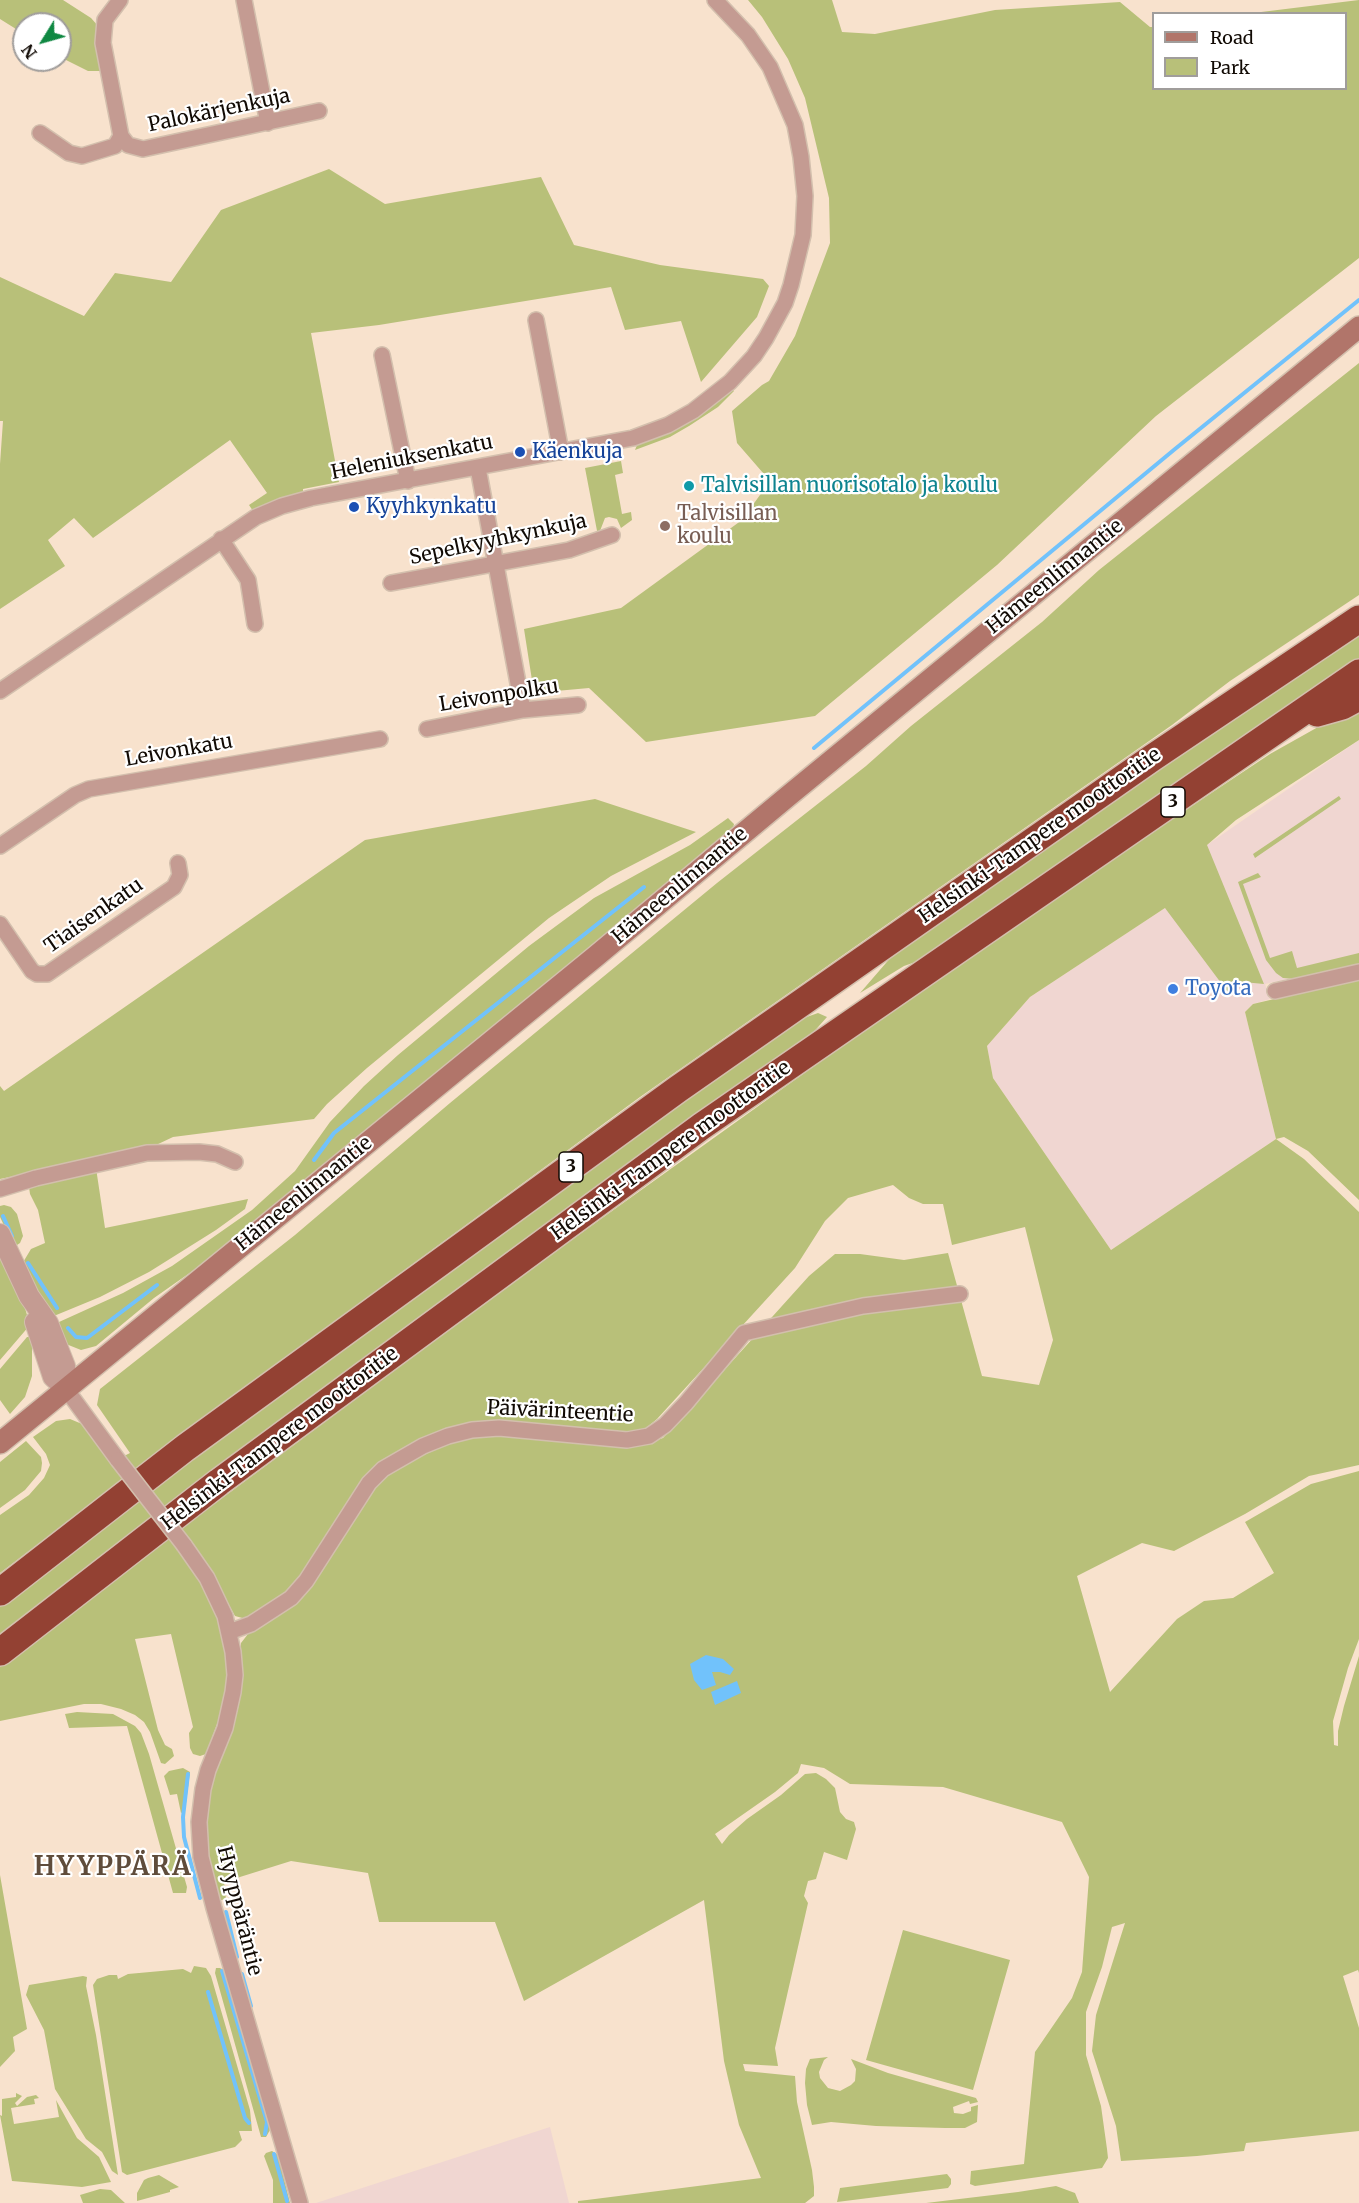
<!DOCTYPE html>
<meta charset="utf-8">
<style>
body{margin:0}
#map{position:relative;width:1359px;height:2203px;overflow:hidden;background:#f8e2cd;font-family:Merriweather,serif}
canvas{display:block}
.legend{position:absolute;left:1152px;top:12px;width:195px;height:78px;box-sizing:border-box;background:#fff;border:2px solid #a09d9b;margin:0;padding:8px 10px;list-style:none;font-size:18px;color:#110a04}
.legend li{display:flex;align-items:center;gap:12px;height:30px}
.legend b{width:30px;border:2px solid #a09d9b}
.north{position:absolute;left:12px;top:12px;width:60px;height:60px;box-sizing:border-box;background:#fff;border:2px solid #a09d9b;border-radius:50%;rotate:233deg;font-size:16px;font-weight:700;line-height:24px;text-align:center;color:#110a04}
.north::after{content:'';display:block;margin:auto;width:21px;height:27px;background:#0f8842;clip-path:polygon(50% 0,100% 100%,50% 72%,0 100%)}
</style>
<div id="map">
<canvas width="1359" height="2203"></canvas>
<ul class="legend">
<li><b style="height:8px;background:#b1756a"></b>Road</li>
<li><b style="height:16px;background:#b8c079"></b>Park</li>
</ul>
<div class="north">N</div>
</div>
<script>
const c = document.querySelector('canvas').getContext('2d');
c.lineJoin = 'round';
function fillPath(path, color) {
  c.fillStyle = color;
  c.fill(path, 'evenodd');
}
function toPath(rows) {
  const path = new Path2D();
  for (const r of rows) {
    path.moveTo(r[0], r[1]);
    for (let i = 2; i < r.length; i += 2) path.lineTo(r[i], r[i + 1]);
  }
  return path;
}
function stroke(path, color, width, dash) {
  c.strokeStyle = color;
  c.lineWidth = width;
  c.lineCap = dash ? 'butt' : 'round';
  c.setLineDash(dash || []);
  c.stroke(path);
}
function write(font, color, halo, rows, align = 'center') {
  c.font = font + ' Merriweather,serif';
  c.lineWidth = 4.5;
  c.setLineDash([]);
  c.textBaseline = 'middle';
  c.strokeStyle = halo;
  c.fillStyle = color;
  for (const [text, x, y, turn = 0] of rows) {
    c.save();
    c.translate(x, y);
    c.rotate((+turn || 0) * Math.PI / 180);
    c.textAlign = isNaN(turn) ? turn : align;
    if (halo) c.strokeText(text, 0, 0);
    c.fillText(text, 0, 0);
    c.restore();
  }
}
const commercial = toPath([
 [1359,740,1359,964,1265,984,1270,999,1253,1004,1245,1012,1276,1139,1111,1250,993,1078,987,1046,1030,997,1165,908,1207,845],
 [550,2127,569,2203,316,2203]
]);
const green = toPath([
 [0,0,63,0,91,18,99,27,102,71,88,71,60,57,60,24,24,24,24,34,0,19],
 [748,0,832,0,842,32,875,34,995,10,1120,2,1150,27,1153,27,1154,88,1346,88,1346,14,1253,13,1359,0,1359,258,1156,416,997,565,815,716,646,742,589,688,534,693,524,629,621,608,742,520,770,481,737,443,732,411,762,385,769,381,795,336,830,243,829,198,805,98,788,59,762,17],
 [329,169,385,204,541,177,574,245,660,265,763,279,769,286,757,317,701,382,681,321,625,330,611,287,379,325,311,333,339,482,303,489,303,494,285,498,253,511,249,505,267,493,230,440,93,538,74,518,48,540,65,566,0,609,0,464,3,421,0,421,0,277,84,316,115,273,171,282,221,210],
 [1359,363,1359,595,1230,681,1172,725,640,1097,251,1383,0,1573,0,1515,29,1495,44,1478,50,1465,46,1454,33,1437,56,1421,70,1419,82,1424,90,1433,124,1456,130,1453,97,1405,100,1389,295,1235,450,1103,717,883,866,766,911,726,1042,622,1099,570],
 [732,389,734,391,718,407,689,426,670,437,635,450,637,445,668,433,702,414],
 [621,461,623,473,615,475,622,514,631,512,632,520,621,528,617,519,609,517,605,518,598,536,585,468],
 [1359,630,1359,661,924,959,904,966,860,993,905,941],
 [1359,704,1359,740,1236,820,1207,845,1264,984,1243,982,1230,995,1165,908,1030,997,987,1046,993,1078,1111,1250,1276,1139,1245,1012,1253,1004,1359,979,1359,1200,1308,1151,1284,1137,1276,1139,1304,1159,1359,1212,1359,1465,1309,1476,1245,1514,1174,1551,1142,1543,1077,1576,1110,1692,1177,1619,1204,1601,1233,1598,1274,1573,1245,1522,1311,1484,1359,1471,1359,1639,1348,1668,1333,1721,1334,1745,1338,1746,1338,1731,1344,1706,1359,1656,1359,1973,1358,1970,1343,1976,1359,2028,1359,2131,1246,2143,1244,2151,1197,2156,1121,2161,1116,2126,1092,2051,1096,2015,1125,1923,1112,1927,1102,1967,1086,2012,1086,2055,1101,2106,1107,2149,1108,2158,1102,2168,975,2186,970,2184,971,2171,1024,2164,1035,2052,1072,1998,1082,1972,1089,1877,1062,1822,943,1787,850,1784,824,1768,801,1764,798,1773,775,1792,715,1834,722,1844,729,1835,747,1819,781,1795,805,1774,816,1773,826,1779,835,1788,840,1812,846,1819,854,1822,856,1829,847,1860,824,1852,816,1879,808,1881,804,1896,808,1903,775,2048,778,2066,743,2064,745,2071,795,2076,797,2102,812,2170,814,2187,814,2196,805,2203,578,2203,578,2201,587,2200,761,2178,739,2125,724,2061,704,1900,524,2001,495,1922,379,1922,368,1873,291,1861,224,1882,226,1899,217,1901,206,1848,206,1824,212,1781,233,1729,239,1704,241,1643,248,1634,293,1600,355,1507,384,1476,417,1458,453,1442,479,1435,505,1435,641,1445,663,1438,809,1276,835,1254,860,1254,904,1260,948,1253,982,1376,1039,1385,1053,1340,1025,1227,952,1245,943,1204,923,1204,909,1198,893,1185,848,1198,825,1221,795,1268,657,1419,640,1433,627,1434,492,1423,385,1464,289,1594,246,1619,235,1616,214,1577,203,1583,213,1604,220,1623,225,1648,228,1677,224,1705,206,1754,200,1756,193,1754,190,1748,189,1733,193,1727,171,1634,135,1639,158,1730,165,1745,172,1749,174,1756,165,1764,161,1763,150,1732,144,1722,135,1715,121,1709,101,1704,84,1704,0,1721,0,1667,194,1519,520,1277,902,1003,1034,911,1270,754],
 [1339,796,1341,799,1255,858,1253,854],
 [595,799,696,832,611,876,549,918,367,1068,327,1104,314,1119,173,1137,154,1146,95,1160,0,1179,0,1086,4,1091,365,840],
 [728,818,734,824,733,828,726,835,211,1258,154,1298,96,1346,81,1350,66,1344,55,1327,59,1322,123,1293,172,1266,252,1210,295,1171,330,1122,364,1086,398,1055,529,946,594,898,690,845],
 [1258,873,1261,877,1243,884,1270,958,1292,951,1297,968,1359,953,1359,964,1294,979,1283,978,1276,973,1266,960,1238,882],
 [818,1013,827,1017,802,1045,0,1637,0,1604,184,1463,787,1024],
 [96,1168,105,1228,248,1199,245,1209,216,1230,149,1272,100,1297,49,1318,22,1264,31,1249,45,1243,38,1210,30,1194,29,1187],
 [4,1205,11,1207,17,1214,23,1236,20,1243,17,1245,13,1244,0,1217,0,1206],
 [0,1249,19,1288,30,1325,0,1360],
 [27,1337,32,1337,32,1376,25,1397,10,1414,0,1400,0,1369],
 [26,1441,41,1457,42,1463,41,1471,25,1490,0,1508,0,1462],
 [77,1712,113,1714,135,1726,141,1733,149,1754,187,1887,186,1893,173,1893,127,1726,69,1728,65,1714],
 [183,1768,190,1772,185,1811,181,1813,177,1794,170,1795,164,1776,169,1771],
 [0,1875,27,2029,13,2037,15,2051,0,2067],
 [903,1930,1010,1960,973,2090,866,2060],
 [194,1966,206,1968,211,1976,250,2110,252,2131,239,2131,242,2140,235,2147,127,2175,122,2172,93,1985,97,1979,109,1975,117,1975,118,1979,128,1974,183,1969,191,1973],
 [216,1968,220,1968,224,1970,270,2130,266,2137,261,2137,215,1973],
 [83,1976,87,1977,86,1986,96,2035,118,2175,112,2171,102,2152,86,2139,55,2089,44,2030,26,1995,29,1985],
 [828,2057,824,2060,819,2072,820,2078,828,2088,840,2091,851,2085,855,2081,856,2069,851,2059,888,2073,976,2098,978,2102,970,2104,969,2101,953,2107,954,2113,963,2114,971,2111,971,2107,978,2105,977,2122,965,2128,945,2128,876,2126,831,2122,812,2125,807,2105,805,2083,806,2069,810,2059],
 [16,2093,22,2096,15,2103,17,2106,27,2097,36,2095,39,2098,34,2099,35,2104,11,2108,14,2124,59,2117,56,2100,77,2138,99,2157,111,2182,82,2187,12,2181,0,2115,2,2116,2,2099,16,2097],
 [272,2151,278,2155,290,2203,273,2203,273,2180,264,2156,266,2153],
 [947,2174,951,2179,951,2184,948,2188,837,2202,840,2188],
 [159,2175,179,2187,170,2190,170,2192,137,2201,137,2193,144,2180,148,2178],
 [1056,2186,1075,2193,1079,2203,926,2203,1018,2192],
 [100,2189,111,2190,125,2203,83,2203,80,2195]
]);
const water = toPath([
 [706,1655,723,1659,734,1669,730,1675,720,1672,712,1672,716,1685,702,1690,694,1680,690,1664],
 [737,1681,741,1693,715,1705,711,1692]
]);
const stream = toPath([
 [814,748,1175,449,1359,300],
 [314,1160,334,1133,644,887],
 [3,1216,12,1236],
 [28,1263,57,1308],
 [68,1328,76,1337,87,1338,157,1285],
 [188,1774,183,1817,184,1837,200,1898],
 [226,1912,237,1957],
 [222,1971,267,2122,265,2134],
 [242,1974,251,2006],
 [208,1992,245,2118,249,2123],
 [274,2154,287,2201]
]);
const minor = toPath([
 [120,0,105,20,103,43,121,136,128,145,143,149,319,111],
 [244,0,268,123],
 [40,133,69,153,82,156,115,146,121,136],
 [536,320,561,452],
 [382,355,408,481],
 [478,468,523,710],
 [221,539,248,580,255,624],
 [391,583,569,550,612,535],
 [0,691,256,517,282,506,311,498,633,438,668,425,693,411,730,382,754,356,766,338,785,303,791,285,803,235,805,196,801,157,795,125,770,67,748,35,715,0],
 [427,729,523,710,578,705],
 [0,846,75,795,89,789,380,739],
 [0,924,32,971,37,974,47,974,174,887,180,875,178,863],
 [1275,991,1359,972],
 [0,1189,36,1178,147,1153,199,1152,217,1154,235,1162],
 [66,1389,118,1460],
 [184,1545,207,1578,225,1616,233,1652,235,1675,233,1692,225,1728,208,1770,203,1789,199,1822,201,1857,214,1908,300,2203],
 [229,1632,251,1624,291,1598,306,1581,369,1483,383,1469,423,1446,448,1436,472,1430,499,1428,627,1440,649,1436,665,1425,686,1403,744,1333,863,1306,960,1294]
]);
const tertiary = toPath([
 [0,1234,29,1296,48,1323,65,1366,66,1389],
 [35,1322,53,1377,66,1389]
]);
const secondary = toPath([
 [0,1443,595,957,787,797,1359,327]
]);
const motorway = toPath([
 [1317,713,1342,706,1359,697],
 [0,1592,185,1448,678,1089,1152,758,1359,619],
 [0,1652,219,1482,702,1126,1359,673]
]);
const minorBridge = toPath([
 [118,1460,184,1545]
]);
const markers = [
 [520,452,6,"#1a4fb4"],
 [689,486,6,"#0f9aa8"],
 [354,507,6,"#1a4fb4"],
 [665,526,6,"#8d6e63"],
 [1173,989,6,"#3f7fe0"]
];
const shields = [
 [1173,802,24],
 [571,1167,24]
];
const shieldNames = [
 ["3",1173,802],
 ["3",571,1167]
];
const streetNames = [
 ["Palokärjenkuja",219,111,-12],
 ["Heleniuksenkatu",412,458,-11],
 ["Sepelkyyhkynkuja",498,540,-12],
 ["Hämeenlinnantie",1055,577,-39],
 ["Leivonpolku",499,696,-9],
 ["Leivonkatu",179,751,-10],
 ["Helsinki-Tampere moottoritie",1040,836,-35],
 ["Hämeenlinnantie",680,886,-40],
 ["Tiaisenkatu",94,916,-35],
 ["Helsinki-Tampere moottoritie",671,1151,-36],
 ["Hämeenlinnantie",304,1194,-39],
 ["Päivärinteentie",560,1412,3],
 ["Helsinki-Tampere moottoritie",280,1439,-37],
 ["Hyyppäräntie",239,1911,76]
];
const transitNames = [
 ["Käenkuja",532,452],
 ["Kyyhkynkatu",366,507]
];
const cultureNames = [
 ["Talvisillan nuorisotalo ja koulu",701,486]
];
const educationNames = [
 ["Talvisillan",677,514],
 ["koulu",677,537]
];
const shopNames = [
 ["Toyota",1185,989]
];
const districtNames = [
 ["HYYPPÄRÄ",113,1868]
];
fillPath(commercial, '#f0d6d1');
fillPath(green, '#b8c079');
fillPath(water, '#71c2fb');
stroke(stream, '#71c2fb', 4);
stroke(minor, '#d3bfad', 18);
stroke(tertiary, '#d3bfad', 22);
stroke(secondary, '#d3bfad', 24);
stroke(motorway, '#d3bfad', 30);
stroke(minor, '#c49b92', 15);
stroke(tertiary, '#c49b92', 20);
stroke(secondary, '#b1756a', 21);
stroke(motorway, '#934133', 27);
stroke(minorBridge, '#d3bfad', 18, []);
stroke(minorBridge, '#c49b92', 15);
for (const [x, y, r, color] of markers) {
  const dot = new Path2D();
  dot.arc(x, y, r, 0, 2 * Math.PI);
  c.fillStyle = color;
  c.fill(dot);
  stroke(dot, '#fff', 2);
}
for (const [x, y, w] of shields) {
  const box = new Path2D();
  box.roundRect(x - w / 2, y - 15, w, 30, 4.5);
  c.fillStyle = '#fff';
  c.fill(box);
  stroke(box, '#110a04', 1.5);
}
write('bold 18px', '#110a04', null, shieldNames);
write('20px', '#110a04', '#fff', streetNames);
write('20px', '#164399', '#fff', transitNames, 'left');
write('20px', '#0d838f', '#fff', cultureNames, 'left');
write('20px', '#785e54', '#fff', educationNames, 'left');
write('20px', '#366cbe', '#fff', shopNames, 'left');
c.letterSpacing = '1.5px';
write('bold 26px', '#5f4c3b', '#fff', districtNames);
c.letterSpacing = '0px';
</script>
